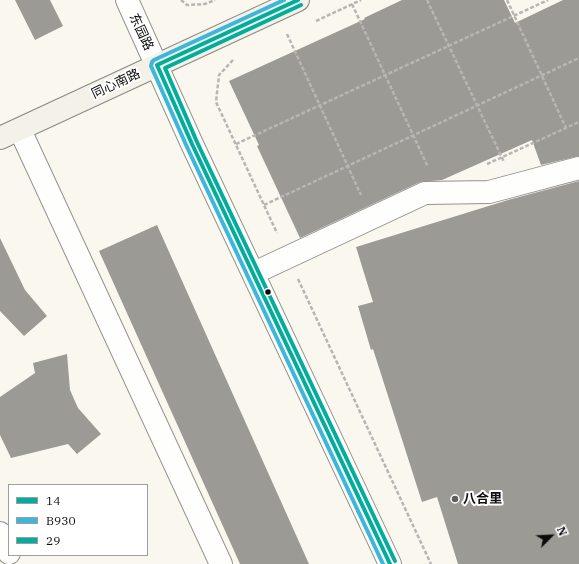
<!DOCTYPE html>
<meta charset="utf-8">
<style>
body{margin:0}
#map{position:relative;width:579px;height:564px;overflow:hidden;background:#faf7ef;font-family:"IBM Plex Serif",serif}
canvas{display:block}
.legend{position:absolute;left:8px;top:484px;width:140px;height:72px;box-sizing:border-box;background:#fff;border:1px solid #9e9e9e;margin:0;padding:5px 7px;list-style:none;font-size:12px;color:#0c0c0c}
.legend li{display:flex;align-items:center;gap:8px;height:20px}
.legend b{width:20px;border:1px solid #9e9e9e}
.north{position:absolute;left:531px;top:516px;width:40px;height:40px;-webkit-text-stroke:3px #fff;paint-order:stroke;rotate:66deg;font-size:11px;font-weight:700;line-height:16px;text-align:center;color:#0c0c0c}
.north::after{content:'';display:block;margin:auto;width:14px;height:18px;background:#0c0c0c;clip-path:polygon(50% 0,100% 100%,50% 72%,0 100%)}
</style>
<div id="map">
<canvas width="579" height="564"></canvas>
<ul class="legend">
<li><b style="height:5px;background:#01ad9c"></b>14</li>
<li><b style="height:5px;background:#3db6db"></b>B930</li>
<li><b style="height:5px;background:#01ad9c"></b>29</li>
</ul>
<div class="north">N</div>
</div>
<script>
const c = document.querySelector('canvas').getContext('2d');
c.lineJoin = 'round';
function fillPath(path, color) {
  c.fillStyle = color;
  c.fill(path, 'evenodd');
}
function toPath(rows) {
  const path = new Path2D();
  for (const r of rows) {
    path.moveTo(r[0], r[1]);
    for (let i = 2; i < r.length; i += 2) path.lineTo(r[i], r[i + 1]);
  }
  return path;
}
function stroke(path, color, width, dash) {
  c.strokeStyle = color;
  c.lineWidth = width;
  c.lineCap = dash ? 'butt' : 'round';
  c.setLineDash(dash || []);
  c.stroke(path);
}
function write(font, color, halo, rows, align = 'center') {
  c.font = font + ' "IBM Plex Serif","Noto Sans SC",serif';
  c.lineWidth = 4;
  c.setLineDash([]);
  c.textBaseline = 'middle';
  c.strokeStyle = halo;
  c.fillStyle = color;
  for (const [text, x, y, turn = 0] of rows) {
    c.save();
    c.translate(x, y);
    c.rotate((+turn || 0) * Math.PI / 180);
    c.textAlign = isNaN(turn) ? turn : align;
    if (halo) c.strokeText(text, 0, 0);
    c.fillText(text, 0, 0);
    c.restore();
  }
}
const building = toPath([
 [15,0,50,0,63,26,35,40],
 [402,0,504,0,515,23,563,0,579,0,579,156,541,165,532,140,442,180,420,182,300,238,257,146,259,145,229,81,365,19,364,18],
 [579,181,579,564,458,564,437,497,422,502,373,349,371,350,358,306,373,302,356,247,508,200],
 [157,225,309,564,240,564,99,251],
 [0,238,25,290,47,316,24,336,0,311],
 [67,354,70,390,78,408,101,434,77,454,68,444,11,458,0,435,0,397,35,373,33,363]
]);
const path = toPath([
 [181,0,187,5,205,4,215,0],
 [427,0,504,162],
 [507,0,566,128],
 [352,4,428,167],
 [316,21,361,0],
 [287,34,361,195],
 [233,60,219,75,216,102,277,233],
 [236,144,548,0],
 [487,164,579,122],
 [264,205,579,58],
 [298,279,431,564]
]);
const minor = toPath([
 [20,130,221,564],
 [254,273,425,193,489,192,579,168],
 [0,533,9,553]
]);
const tertiary = toPath([
 [127,0,192,144,390,564]
]);
const secondary = toPath([
 [0,138,298,0]
]);
const bus1 = toPath([
 [157,65,192,144,390,564],
 [157,65,298,0]
]);
const bus2 = toPath([
 [284,0,154,60,152,62,151,66,187,147,383,564]
]);
const bus3 = toPath([
 [301,5,165,68,197,142,395,561]
]);
const markers = [
 [268,292,3.5,"#0c0c0c"],
 [455,499,4,"#5f5e5b"]
];
const streetNames = [
 ["东园路",141,32,65],
 ["同心南路",116,84,-25]
];
const poiNames = [
 ["八合里",463,499]
];
fillPath(building, '#9c9a95');
stroke(minor, '#93928e', 24);
stroke(tertiary, '#93928e', 24);
stroke(secondary, '#8a8885', 24);
stroke(path, '#b7b6b5', 2.5, [4, 2]);
stroke(minor, '#fefefd', 22);
stroke(tertiary, '#fefefd', 22);
stroke(secondary, '#f4f2e8', 22);
stroke(bus1, '#01ad9c', 4);
stroke(bus2, '#3db6db', 4);
stroke(bus3, '#01ad9c', 4);
for (const [x, y, r, color] of markers) {
  const dot = new Path2D();
  dot.arc(x, y, r, 0, 2 * Math.PI);
  c.fillStyle = color;
  c.fill(dot);
  stroke(dot, '#fff', 1.5);
}
write('13px', '#0c0c0c', '#fff', streetNames);
write('bold 13px', '#0c0c0c', '#fff', poiNames, 'left');
</script>
